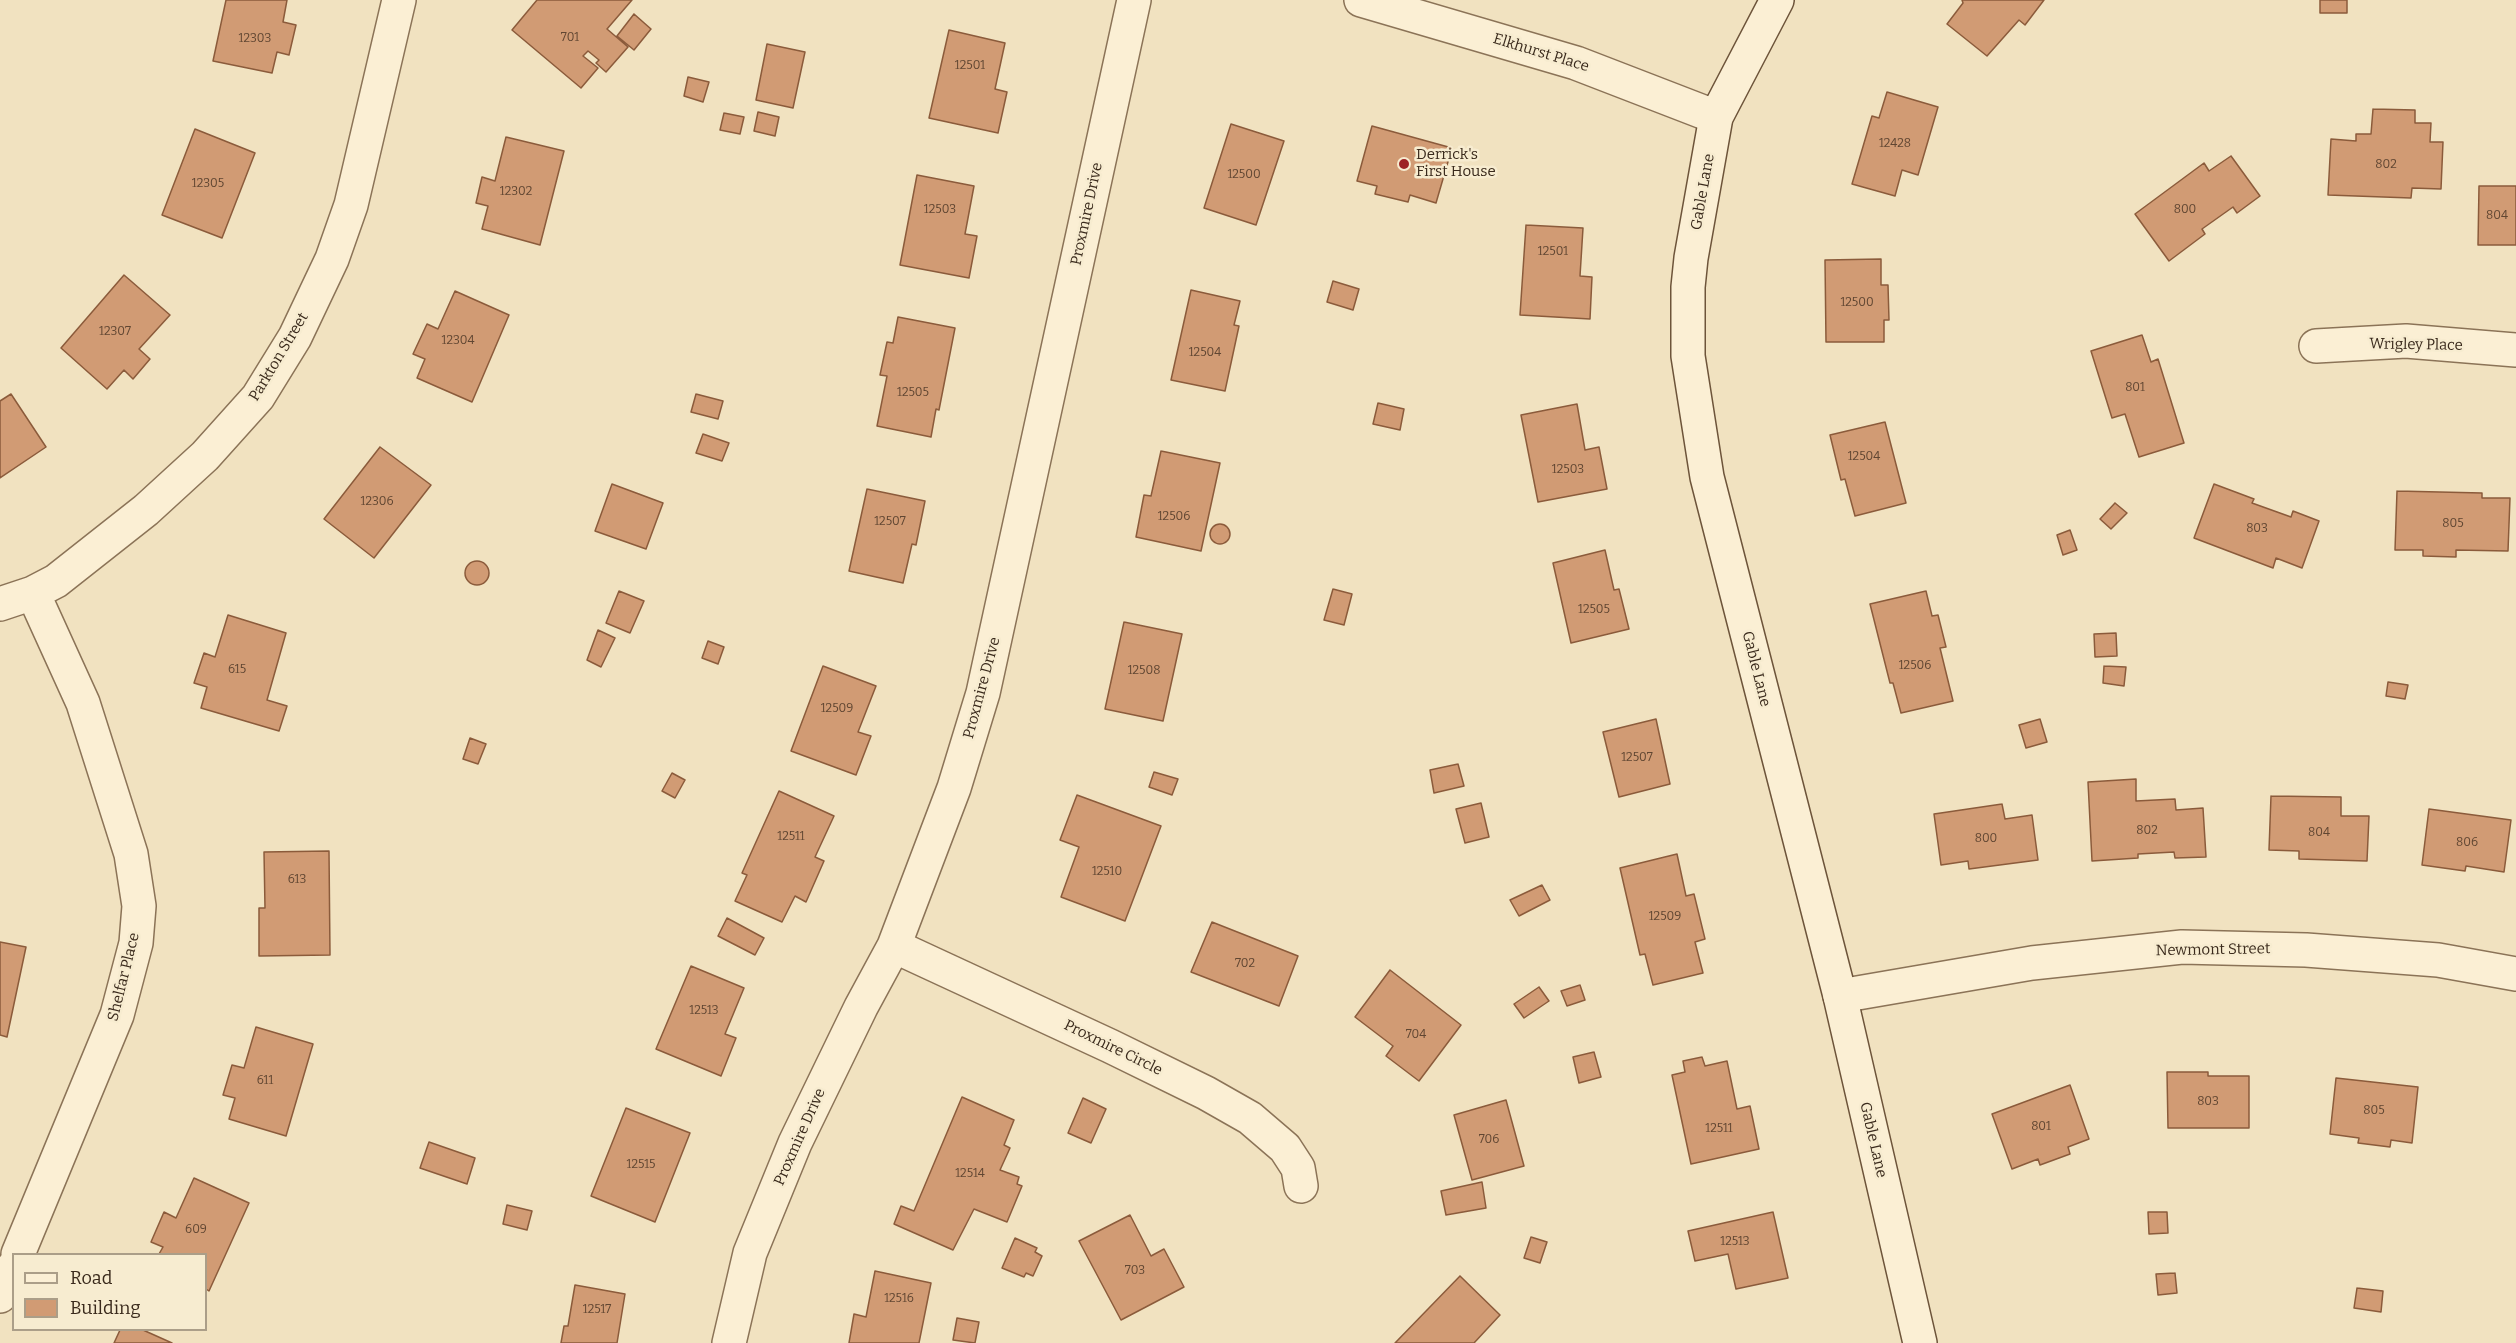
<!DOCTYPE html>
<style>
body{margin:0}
#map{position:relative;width:2516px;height:1343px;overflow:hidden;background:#f1e2c0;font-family:Bitter,serif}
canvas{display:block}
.legend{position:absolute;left:12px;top:1253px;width:195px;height:78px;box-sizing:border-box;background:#f7ecd0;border:2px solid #ab9e88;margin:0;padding:8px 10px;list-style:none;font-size:18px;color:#3a2a1c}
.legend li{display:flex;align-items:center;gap:12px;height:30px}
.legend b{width:30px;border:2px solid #ab9e88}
</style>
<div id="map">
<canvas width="2516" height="1343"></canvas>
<ul class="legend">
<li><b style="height:8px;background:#fbefd4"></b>Road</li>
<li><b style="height:16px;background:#d19b74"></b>Building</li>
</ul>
</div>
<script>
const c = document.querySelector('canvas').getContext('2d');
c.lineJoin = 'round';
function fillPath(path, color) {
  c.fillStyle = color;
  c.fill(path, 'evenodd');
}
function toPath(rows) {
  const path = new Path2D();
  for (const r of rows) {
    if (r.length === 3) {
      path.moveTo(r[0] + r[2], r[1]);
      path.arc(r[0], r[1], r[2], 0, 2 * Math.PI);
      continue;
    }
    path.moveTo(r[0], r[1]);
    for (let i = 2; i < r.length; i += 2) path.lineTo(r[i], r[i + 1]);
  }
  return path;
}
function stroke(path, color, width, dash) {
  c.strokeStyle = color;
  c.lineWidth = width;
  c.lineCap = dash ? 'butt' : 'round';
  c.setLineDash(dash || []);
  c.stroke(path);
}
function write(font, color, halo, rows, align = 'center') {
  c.font = font + ' Bitter,serif';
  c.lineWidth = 5;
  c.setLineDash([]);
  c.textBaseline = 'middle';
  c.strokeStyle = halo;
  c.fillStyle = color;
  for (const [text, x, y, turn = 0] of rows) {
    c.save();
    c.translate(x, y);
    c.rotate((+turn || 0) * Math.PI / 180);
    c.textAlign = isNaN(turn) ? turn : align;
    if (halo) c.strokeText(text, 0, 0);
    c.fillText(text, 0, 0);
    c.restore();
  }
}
const building = toPath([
 [226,0,287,0,283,22,296,25,289,55,277,52,272,73,213,61,226,0],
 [537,0,632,0,607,29,628,47,606,72,596,63,599,60,588,51,583,56,598,68,581,88,512,30,537,0],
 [1962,0,2044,0,2025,25,2019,20,1987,56,1947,24,1963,3,1962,0],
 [2320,0,2347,0,2347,13,2320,13,2320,0],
 [634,14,651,29,634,50,617,36,634,14],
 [949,30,1005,43,995,89,1007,92,998,133,929,118,949,30],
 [767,44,805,52,793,108,756,100,767,44],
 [688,77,709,82,703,102,684,96,688,77],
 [1887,92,1938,107,1918,175,1902,170,1895,196,1852,184,1872,116,1879,118,1887,92],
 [2373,109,2415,110,2415,123,2431,123,2430,142,2443,142,2441,189,2412,188,2411,198,2328,195,2331,139,2356,141,2356,134,2371,134,2373,109],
 [758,112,779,117,775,136,754,131,758,112],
 [724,113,744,117,740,134,720,130,724,113],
 [1231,124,1284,141,1256,225,1204,208,1231,124],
 [1372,126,1452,148,1436,203,1410,195,1408,202,1375,194,1377,186,1357,181,1372,126],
 [195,129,255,153,222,238,162,215,195,129],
 [506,137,564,151,540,245,482,229,488,206,476,203,482,177,495,181,506,137],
 [2231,156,2260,196,2237,213,2233,207,2202,229,2205,234,2169,261,2135,214,2204,163,2209,171,2231,156],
 [917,175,974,186,965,234,977,236,969,278,900,265,917,175],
 [2479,186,2516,186,2516,245,2478,245,2479,186],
 [1526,225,1583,228,1580,276,1592,277,1590,319,1520,315,1526,225],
 [1881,259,1881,285,1888,285,1889,320,1884,320,1884,342,1826,342,1825,260,1881,259],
 [124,275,170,315,139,349,150,359,133,379,124,370,107,389,61,348,124,275],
 [1333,281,1359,289,1353,310,1327,302,1333,281],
 [1191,290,1240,301,1234,325,1239,326,1225,391,1171,380,1191,290],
 [455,291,509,315,472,402,417,378,425,359,413,354,427,324,438,329,455,291],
 [898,317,955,328,939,410,936,409,931,437,877,426,887,376,880,375,887,342,893,343,898,317],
 [2142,335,2151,362,2158,359,2184,443,2139,457,2125,414,2112,418,2091,351,2142,335],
 [11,394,46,447,0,478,0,401,11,394],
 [696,394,723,401,718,419,691,412,696,394],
 [1378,403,1404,409,1400,430,1373,424,1378,403],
 [1577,404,1585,450,1599,447,1607,489,1538,502,1521,415,1577,404],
 [1885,422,1906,503,1855,516,1845,479,1841,480,1830,435,1885,422],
 [703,434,729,443,722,461,696,453,703,434],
 [380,447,431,485,374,558,324,519,380,447],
 [1161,451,1220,463,1201,551,1136,537,1144,495,1151,496,1161,451],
 [612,484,663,503,646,549,595,531,612,484],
 [2214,484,2254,499,2252,503,2291,517,2293,511,2319,521,2302,568,2276,558,2273,568,2194,538,2214,484],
 [867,489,925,501,916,545,912,544,903,583,849,571,867,489],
 [2397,491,2482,493,2482,498,2510,498,2508,551,2456,550,2456,557,2423,556,2423,550,2395,550,2397,491],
 [2115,503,2127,513,2111,529,2100,519,2115,503],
 [1220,534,10],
 [2070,530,2077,550,2063,555,2057,535,2070,530],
 [1605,550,1614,590,1619,589,1629,629,1571,643,1553,563,1605,550],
 [477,573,12],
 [1333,589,1352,594,1344,625,1324,620,1333,589],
 [619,591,644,601,630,633,606,623,619,591],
 [1926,591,1932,616,1938,615,1946,647,1940,648,1953,701,1901,713,1893,683,1890,683,1870,604,1926,591],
 [228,615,286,633,267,700,287,706,279,731,201,708,207,687,194,683,204,653,215,657,228,615],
 [1124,622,1182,634,1163,721,1105,709,1124,622],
 [598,630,615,638,601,667,587,660,598,630],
 [2116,633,2117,656,2095,657,2094,634,2116,633],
 [708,641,724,647,718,664,702,658,708,641],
 [823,666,876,686,858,732,871,736,856,775,791,751,823,666],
 [2104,666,2126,667,2124,686,2103,683,2104,666],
 [2388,682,2408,685,2405,699,2386,696,2388,682],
 [1656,719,1670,784,1619,797,1603,732,1656,719],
 [2040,719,2047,742,2026,748,2019,725,2040,719],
 [470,738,486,744,478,764,463,759,470,738],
 [1458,764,1464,786,1434,793,1430,770,1458,764],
 [1154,772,1178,779,1172,795,1149,787,1154,772],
 [672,773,685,780,675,798,662,791,672,773],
 [2136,779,2136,801,2175,799,2176,810,2203,808,2206,857,2175,858,2174,852,2138,854,2138,858,2092,861,2088,782,2136,779],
 [779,791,834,816,815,857,824,861,806,902,795,896,782,922,735,901,747,875,742,873,779,791],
 [1077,795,1161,826,1125,921,1061,897,1079,847,1060,840,1077,795],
 [2271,796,2341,797,2341,816,2369,816,2367,861,2299,859,2299,851,2269,850,2271,796],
 [1481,803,1489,837,1465,843,1456,809,1481,803],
 [2002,804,2005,819,2032,815,2038,860,1969,869,1968,861,1941,865,1934,814,2002,804],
 [2429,809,2511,820,2504,872,2466,866,2465,871,2422,865,2429,809],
 [329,851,330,955,259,956,259,908,265,908,264,852,329,851],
 [1677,854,1686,896,1694,894,1705,939,1695,942,1703,973,1653,985,1645,954,1640,955,1620,868,1677,854],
 [1542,885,1550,900,1519,916,1510,900,1542,885],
 [727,918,764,938,755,955,718,936,727,918],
 [1212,922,1298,956,1279,1006,1191,972,1212,922],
 [0,942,26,947,7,1037,0,1035,0,942],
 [691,966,744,988,725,1034,736,1038,721,1076,656,1049,691,966],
 [1390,970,1461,1025,1419,1081,1386,1056,1393,1046,1355,1017,1390,970],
 [1580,985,1585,1000,1567,1006,1561,991,1580,985],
 [1539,987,1549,1001,1524,1018,1514,1004,1539,987],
 [256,1027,313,1044,286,1136,229,1119,235,1098,223,1095,232,1065,244,1068,256,1027],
 [1594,1052,1601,1077,1579,1083,1573,1057,1594,1052],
 [1702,1057,1705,1066,1727,1061,1737,1109,1750,1106,1759,1149,1691,1164,1672,1075,1685,1072,1683,1061,1702,1057],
 [2167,1072,2208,1072,2208,1076,2249,1076,2249,1128,2168,1128,2167,1072],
 [2336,1078,2418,1087,2412,1143,2391,1140,2390,1147,2358,1143,2359,1138,2330,1134,2336,1078],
 [2070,1085,2089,1139,2068,1147,2070,1154,2040,1165,2038,1159,2012,1169,1992,1114,2070,1085],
 [962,1097,1014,1120,1004,1145,1010,1148,1000,1170,1019,1177,1017,1184,1022,1186,1007,1222,974,1209,953,1250,894,1224,901,1206,914,1211,962,1097],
 [1083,1098,1106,1109,1091,1143,1068,1133,1083,1098],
 [1506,1100,1524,1166,1472,1180,1454,1115,1506,1100],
 [626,1108,690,1133,655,1222,591,1196,626,1108],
 [429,1142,475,1158,467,1184,420,1168,429,1142],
 [194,1178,249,1203,209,1291,206,1289,206,1254,159,1254,163,1247,151,1242,164,1212,176,1218,194,1178],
 [1482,1182,1486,1208,1446,1215,1441,1191,1482,1182],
 [507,1205,532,1211,527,1230,503,1224,507,1205],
 [1773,1212,1788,1278,1736,1289,1728,1254,1695,1261,1688,1231,1773,1212],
 [2148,1212,2167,1212,2168,1233,2149,1234,2148,1212],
 [1130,1215,1151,1256,1164,1249,1184,1287,1121,1320,1079,1241,1130,1215],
 [1531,1237,1547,1242,1540,1263,1524,1258,1531,1237],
 [1015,1238,1037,1248,1035,1252,1042,1256,1033,1276,1026,1273,1024,1277,1002,1268,1015,1238],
 [875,1271,931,1283,919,1343,849,1343,854,1314,866,1317,875,1271],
 [2175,1273,2177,1293,2158,1295,2156,1274,2175,1273],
 [1460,1276,1500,1315,1474,1343,1395,1343,1460,1276],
 [575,1285,625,1294,617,1343,561,1343,564,1326,568,1326,575,1285],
 [2357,1288,2383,1291,2381,1312,2354,1308,2357,1288],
 [957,1318,979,1322,975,1343,953,1340,957,1318],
 [120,1330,143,1330,172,1343,114,1343,120,1330]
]);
const street = toPath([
 [1361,0,1576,63,1716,117],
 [2316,346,2406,341,2516,350],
 [0,604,33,593,56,581,146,510,205,456,258,397,295,337,332,259,351,205,399,0],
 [894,946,1110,1046,1206,1093,1250,1118,1285,1148,1298,1168,1301,1186],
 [1840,996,2032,963,2182,947,2306,950,2438,960,2516,974],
 [18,1254,117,1015,136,943,139,906,131,854,83,703,33,593],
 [0,1296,14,1266],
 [729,1343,750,1253,795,1143,861,1007,894,946,954,788,983,693,1134,0]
]);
const secondary = toPath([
 [1777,0,1716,117,1691,258,1688,287,1688,356,1707,477,1840,996,1920,1343]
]);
const markers = [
 [1404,164,6,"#9e2324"]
];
const numberNames = [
 ["701",570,38],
 ["12303",255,39],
 ["12501",970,66],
 ["12428",1895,144],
 ["802",2386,165],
 ["12500",1244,175],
 ["12305",208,184],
 ["12302",516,192],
 ["12503",940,210],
 ["800",2185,210],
 ["804",2497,216],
 ["12501",1553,252],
 ["12500",1857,303],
 ["12307",115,332],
 ["12304",458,341],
 ["12504",1205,353],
 ["801",2135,388],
 ["12505",913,393],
 ["12504",1864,457],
 ["12503",1568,470],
 ["12306",377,502],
 ["12506",1174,517],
 ["12507",890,522],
 ["805",2453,524],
 ["803",2257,529],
 ["12505",1594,610],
 ["12506",1915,666],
 ["615",237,670],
 ["12508",1144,671],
 ["12509",837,709],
 ["12507",1637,758],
 ["802",2147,831],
 ["804",2319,833],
 ["12511",791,837],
 ["800",1986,839],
 ["806",2467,843],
 ["12510",1107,872],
 ["613",297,880],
 ["12509",1665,917],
 ["702",1245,964],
 ["12513",704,1011],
 ["704",1416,1035],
 ["611",265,1081],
 ["803",2208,1102],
 ["805",2374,1111],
 ["801",2041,1127],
 ["12511",1719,1129],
 ["706",1489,1140],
 ["12515",641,1165],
 ["12514",970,1174],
 ["609",196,1230],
 ["12513",1735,1242],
 ["703",1135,1271],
 ["12516",899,1299],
 ["12517",597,1310]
];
const streetNames = [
 ["Elkhurst Place",1541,53,17],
 ["Gable Lane",1703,192,-80],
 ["Proxmire Drive",1087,214,-78],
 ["Wrigley Place",2416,345,1],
 ["Parkton Street",279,357,-59],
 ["Gable Lane",1756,669,76],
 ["Proxmire Drive",982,688,-75],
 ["Newmont Street",2213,950,-1],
 ["Shelfar Place",124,977,-76],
 ["Proxmire Circle",1113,1048,26],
 ["Proxmire Drive",800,1137,-66],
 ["Gable Lane",1873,1140,77]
];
const poiNames = [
 ["Derrick's",1416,155],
 ["First House",1416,172]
];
fillPath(building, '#d19b74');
stroke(building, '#8b5b3b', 1.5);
stroke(street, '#8b7357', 36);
stroke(secondary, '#6d543a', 36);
stroke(street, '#fbefd4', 33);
stroke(secondary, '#fbefd4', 33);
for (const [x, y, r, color] of markers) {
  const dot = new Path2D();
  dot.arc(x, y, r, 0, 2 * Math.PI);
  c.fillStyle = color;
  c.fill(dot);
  stroke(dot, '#f7ecd0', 2);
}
write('12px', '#604632', null, numberNames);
write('15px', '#3a2a1c', '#f7ecd0', streetNames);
write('15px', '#3a2a1c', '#f7ecd0', poiNames, 'left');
</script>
